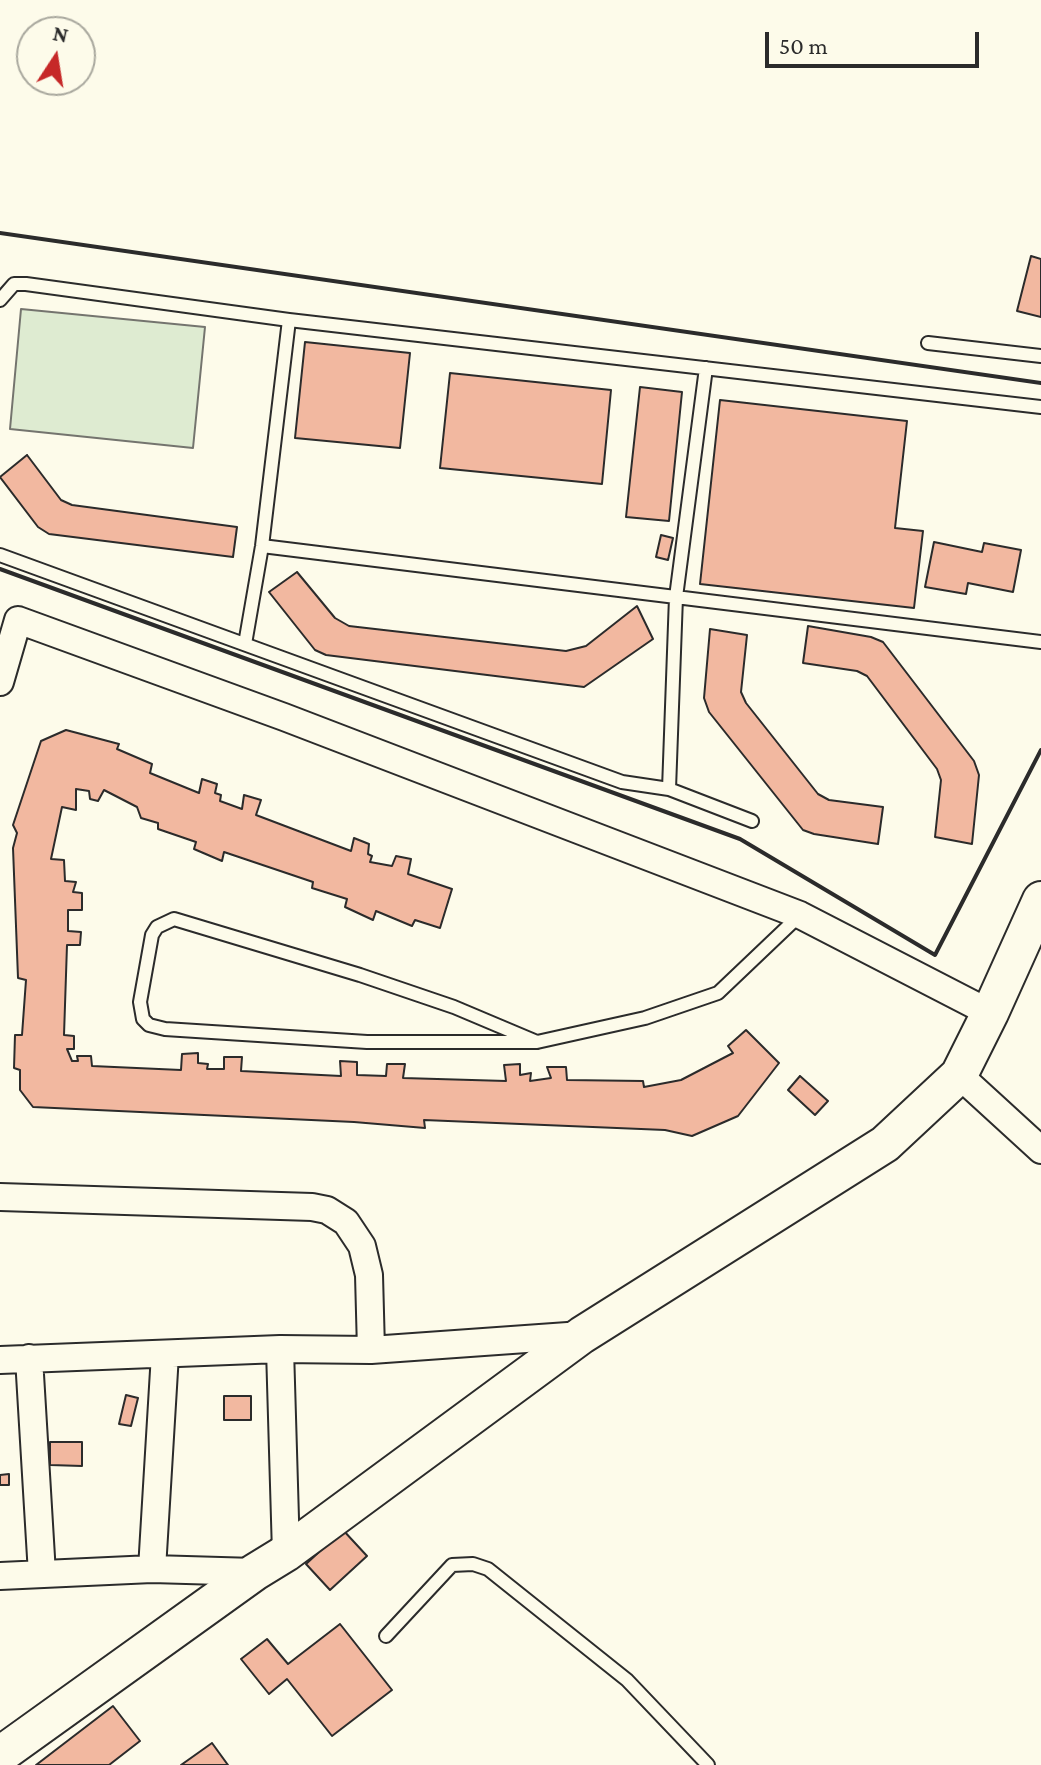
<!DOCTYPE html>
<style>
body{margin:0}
#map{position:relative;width:1041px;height:1765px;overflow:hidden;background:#fdfbea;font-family:"Crimson Pro",serif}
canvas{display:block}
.north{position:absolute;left:16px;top:16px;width:80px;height:80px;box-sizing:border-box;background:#fdfbea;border:2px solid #a9a89e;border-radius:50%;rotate:12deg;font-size:22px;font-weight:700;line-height:32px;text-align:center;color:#2b2b2b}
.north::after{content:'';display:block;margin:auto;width:28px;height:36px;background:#c62828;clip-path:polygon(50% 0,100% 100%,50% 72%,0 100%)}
.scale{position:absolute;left:765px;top:32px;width:214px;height:36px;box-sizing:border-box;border:4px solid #2b2b2b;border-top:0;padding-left:10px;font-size:24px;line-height:28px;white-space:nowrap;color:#2b2b2b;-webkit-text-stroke:6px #fdfbea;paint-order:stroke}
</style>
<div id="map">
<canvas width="1041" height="1765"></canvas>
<div class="north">N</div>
<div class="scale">50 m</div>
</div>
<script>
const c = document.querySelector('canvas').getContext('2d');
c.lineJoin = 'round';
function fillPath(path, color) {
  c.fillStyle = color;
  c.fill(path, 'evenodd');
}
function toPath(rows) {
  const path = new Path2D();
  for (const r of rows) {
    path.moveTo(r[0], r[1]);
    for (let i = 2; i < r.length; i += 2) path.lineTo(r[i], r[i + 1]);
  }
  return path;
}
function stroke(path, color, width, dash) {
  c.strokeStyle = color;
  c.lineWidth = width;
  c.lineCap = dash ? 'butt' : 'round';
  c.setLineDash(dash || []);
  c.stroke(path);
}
const green = toPath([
 [21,309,205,327,193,448,10,429,21,309]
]);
const building = toPath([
 [1031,256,1041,259,1041,317,1017,311,1031,256],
 [305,342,410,353,400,448,295,438,305,342],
 [450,373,611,390,602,484,440,468,450,373],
 [640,387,682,392,669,521,626,517,640,387],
 [720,400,907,421,895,528,923,531,914,608,700,584,720,400],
 [27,455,61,500,72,505,237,527,233,557,49,534,38,527,0,477,27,455],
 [661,535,673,538,668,560,656,557,661,535],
 [934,542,982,552,984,543,1021,550,1013,592,968,583,966,594,925,587,934,542],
 [297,572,335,618,349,626,566,651,586,646,637,606,653,639,584,687,326,655,315,650,269,592,297,572],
 [808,626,871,637,883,642,974,761,979,775,972,844,935,837,941,780,937,769,867,676,857,671,803,663,808,626],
 [710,629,747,635,741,692,746,703,818,794,829,800,883,807,878,844,814,834,803,830,709,712,704,698,710,629],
 [66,730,119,744,117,749,152,764,150,773,199,793,202,779,217,784,215,793,221,795,220,801,242,809,244,795,261,800,256,815,351,851,354,838,369,844,368,854,372,856,370,862,392,866,396,856,411,859,408,874,452,889,440,928,415,920,412,926,376,911,373,920,345,907,347,899,312,888,313,882,224,852,222,861,194,849,196,842,158,829,158,823,141,818,137,807,104,790,98,801,90,799,89,791,76,789,76,810,62,807,51,859,64,860,65,881,76,882,73,892,82,893,82,910,68,910,68,931,81,932,80,945,67,945,64,1035,74,1036,74,1049,67,1049,72,1061,78,1061,77,1056,91,1056,92,1066,181,1070,182,1054,198,1053,198,1063,208,1064,207,1069,224,1069,224,1057,242,1057,241,1071,341,1076,340,1061,357,1062,357,1075,386,1076,387,1064,405,1064,403,1078,506,1081,504,1065,520,1064,520,1075,531,1073,530,1081,551,1078,547,1067,566,1067,567,1080,643,1081,644,1087,681,1080,733,1053,728,1046,746,1030,779,1063,738,1116,692,1136,665,1130,424,1120,425,1128,354,1122,33,1107,20,1090,20,1070,14,1068,15,1035,22,1035,26,980,18,978,13,848,17,833,13,825,41,741,66,730],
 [800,1076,828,1101,815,1115,788,1090,800,1076],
 [126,1395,138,1398,131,1426,119,1424,126,1395],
 [224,1396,251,1396,251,1420,224,1420,224,1396],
 [50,1442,82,1442,82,1466,50,1465,50,1442],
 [9,1474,9,1485,0,1485,0,1475,9,1474],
 [343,1530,367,1556,330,1590,306,1564,343,1530],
 [340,1624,392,1690,332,1736,287,1679,269,1694,241,1659,267,1639,288,1664,340,1624],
 [113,1706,140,1741,109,1765,36,1765,113,1706],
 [212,1743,228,1765,181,1765,212,1743]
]);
const lane = toPath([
 [0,300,14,284,26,284,289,320,1041,407],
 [928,343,1041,356],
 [262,546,1041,642],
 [0,555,622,782,669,789,752,821],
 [245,644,262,546,289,320],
 [669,789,676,597,706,368],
 [537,1042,454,1007,360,975,174,919,157,927,152,935,140,1002,143,1019,149,1025,165,1029,367,1042,537,1042,645,1018,718,993,800,915],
 [386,1636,452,1565,473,1564,488,1569,627,1680,708,1765]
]);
const street = toPath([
 [0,682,18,620,284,717,800,915,990,1013],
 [959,1075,1041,1150],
 [0,1197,312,1207,327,1210,346,1222,362,1246,369,1275,371,1350],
 [280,1349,286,1553],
 [29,1358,42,1574],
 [0,1360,280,1349,371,1350,582,1335],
 [152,1569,165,1354],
 [0,1576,152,1569,255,1572]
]);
const secondary = toPath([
 [0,1755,255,1572,286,1553,582,1335,885,1144,959,1075,990,1013,1041,900]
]);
const wall = toPath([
 [0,233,1041,383],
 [0,569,740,839,935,955,1041,750]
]);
fillPath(green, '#deebd1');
stroke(green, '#74746e', 2);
fillPath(building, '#f2b8a0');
stroke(building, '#2b2b2b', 2);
stroke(lane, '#2b2b2b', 16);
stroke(street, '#2b2b2b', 30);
stroke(secondary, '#2b2b2b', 40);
stroke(lane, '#fdfbea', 12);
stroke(street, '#fdfbea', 26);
stroke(secondary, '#fdfbea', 36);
stroke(wall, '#2b2b2b', 4);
</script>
